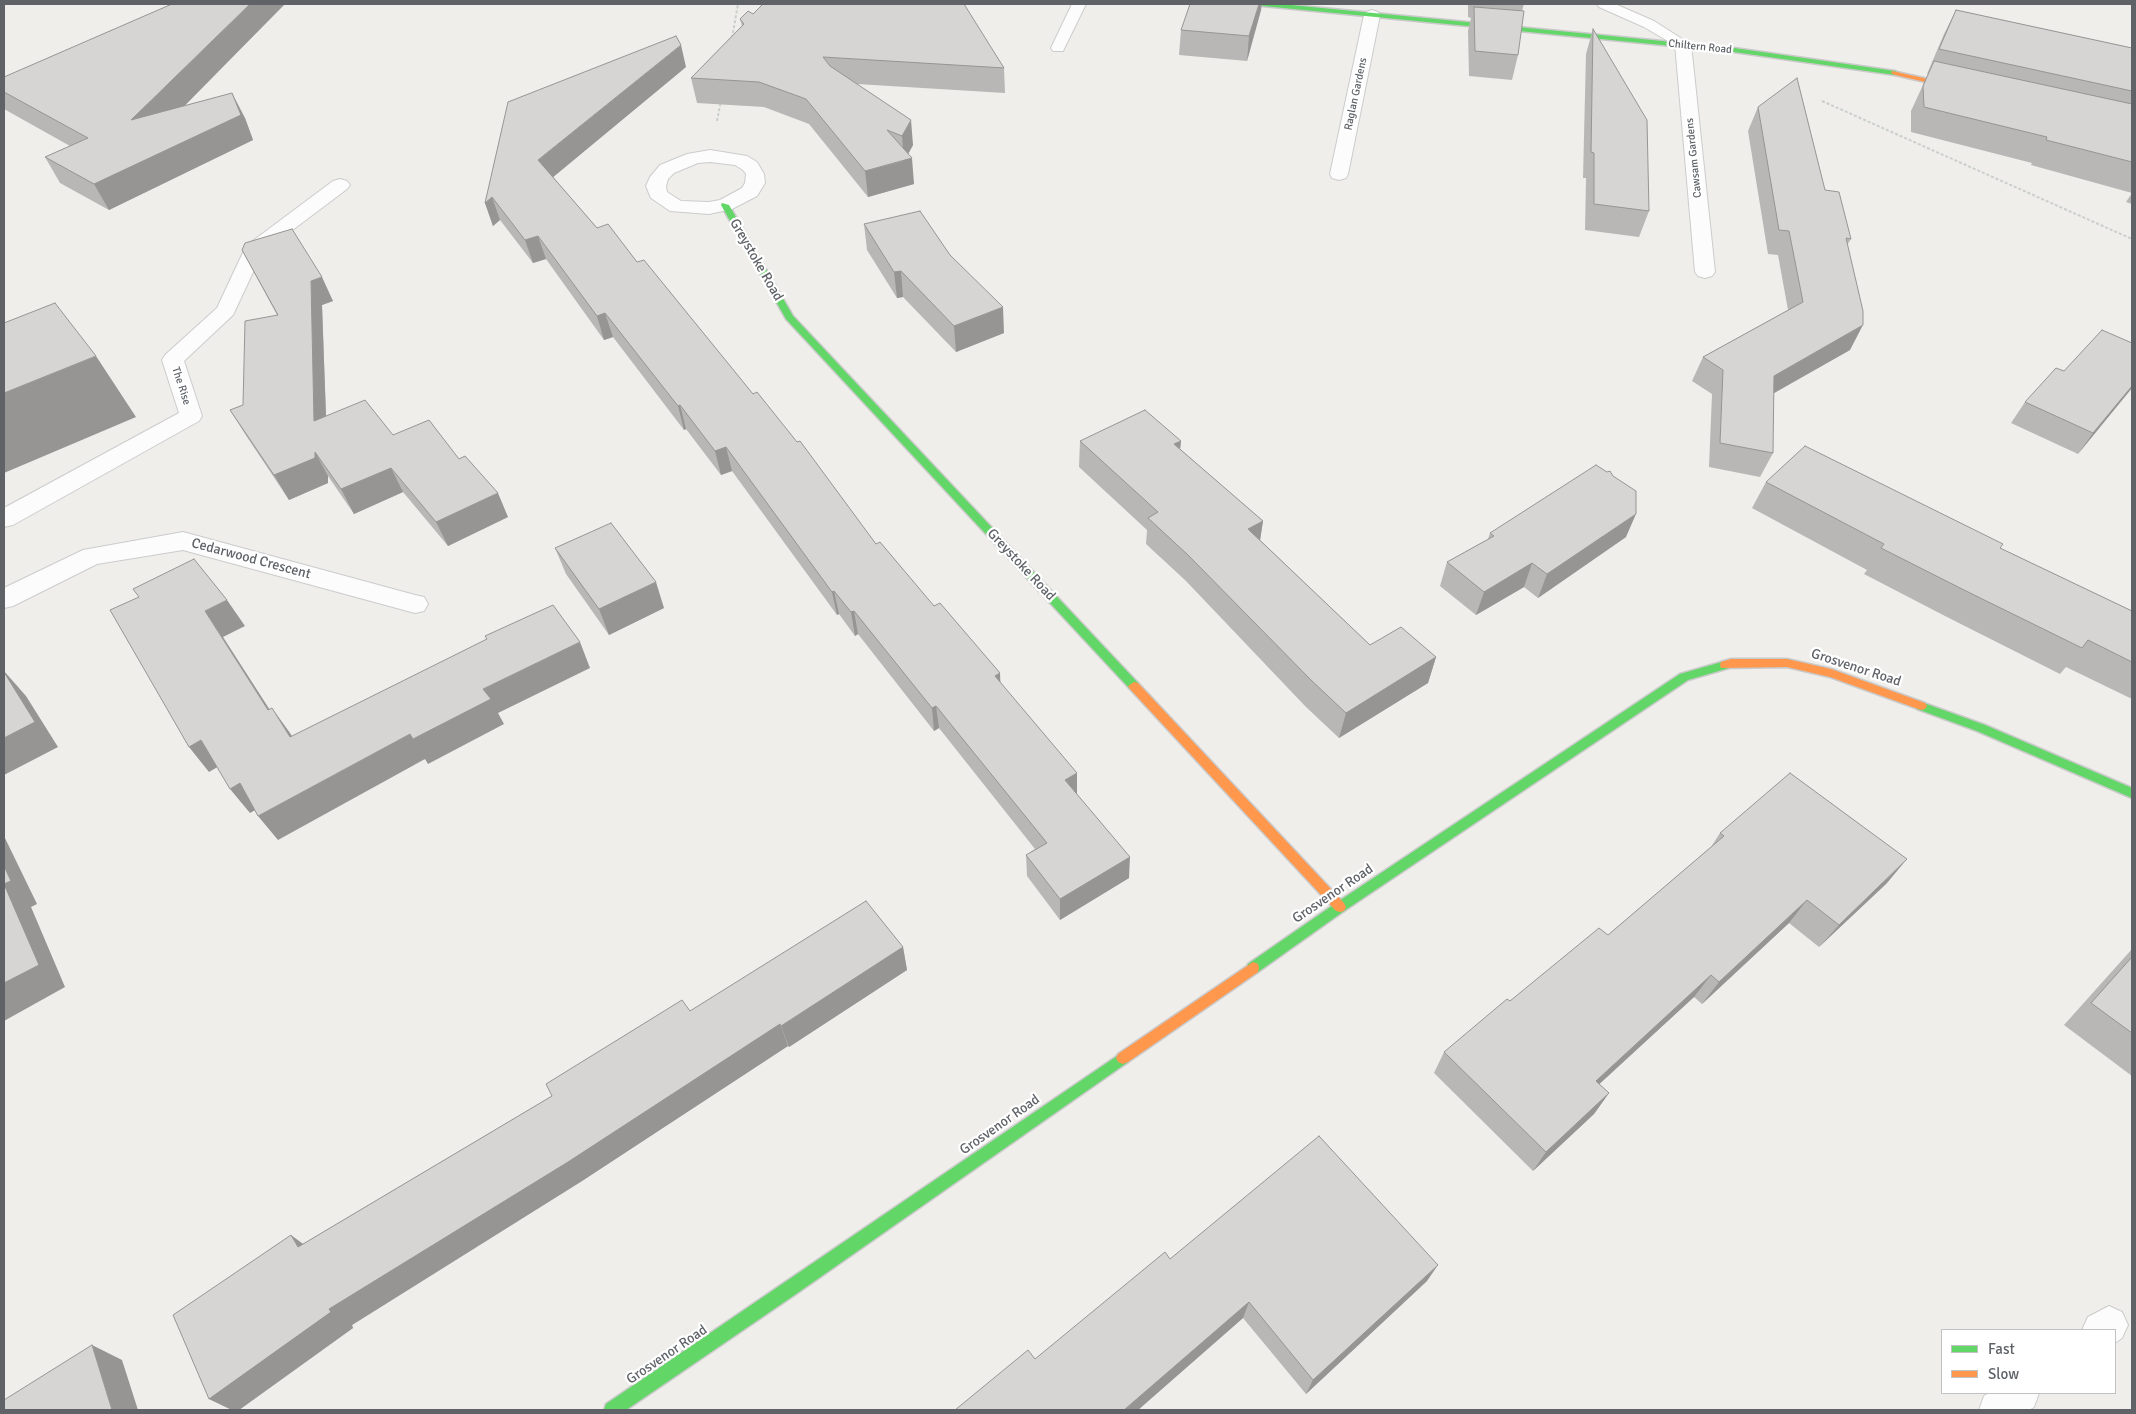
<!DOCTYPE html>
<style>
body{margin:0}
#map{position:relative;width:2136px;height:1414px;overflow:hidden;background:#efeeea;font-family:Signika,sans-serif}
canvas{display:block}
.frame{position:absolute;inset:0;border:5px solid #5f6368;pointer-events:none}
.legend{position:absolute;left:1941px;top:1329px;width:175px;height:65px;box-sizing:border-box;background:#fff;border:1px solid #bfc1c3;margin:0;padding:6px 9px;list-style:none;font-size:15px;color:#5f6368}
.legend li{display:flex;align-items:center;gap:10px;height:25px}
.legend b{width:25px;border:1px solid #bfc1c3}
</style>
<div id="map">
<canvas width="2136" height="1414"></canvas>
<div class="frame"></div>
<ul class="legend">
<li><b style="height:6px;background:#63d668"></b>Fast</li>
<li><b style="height:6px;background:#ff974d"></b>Slow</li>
</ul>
</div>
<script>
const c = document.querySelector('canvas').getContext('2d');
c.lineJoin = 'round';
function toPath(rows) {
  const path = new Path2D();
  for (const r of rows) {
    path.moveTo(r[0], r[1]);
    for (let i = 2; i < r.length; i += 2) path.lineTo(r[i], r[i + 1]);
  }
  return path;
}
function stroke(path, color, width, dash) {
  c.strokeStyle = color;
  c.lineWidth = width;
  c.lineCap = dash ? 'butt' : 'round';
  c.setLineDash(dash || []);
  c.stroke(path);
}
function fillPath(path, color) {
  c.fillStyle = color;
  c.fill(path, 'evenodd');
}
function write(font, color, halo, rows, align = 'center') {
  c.font = font + ' Signika,sans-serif';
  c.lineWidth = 4.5;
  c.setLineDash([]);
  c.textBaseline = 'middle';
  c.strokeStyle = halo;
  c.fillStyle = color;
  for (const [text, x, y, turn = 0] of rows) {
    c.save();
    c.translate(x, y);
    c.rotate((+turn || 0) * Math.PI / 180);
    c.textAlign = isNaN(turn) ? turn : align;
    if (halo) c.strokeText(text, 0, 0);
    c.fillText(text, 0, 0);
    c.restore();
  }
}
const path = toPath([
 [732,38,738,4],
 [1822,101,2132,239],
 [717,121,721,100]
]);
const lane = toPath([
 [1072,4,1086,4,1063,51,1053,51,1051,48,1072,4],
 [1597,4,1615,4,1654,21,1690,44,1688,47,1678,47,1644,27,1599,7,1597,4]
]);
const street = toPath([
 [1372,10,1378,12,1380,15,1348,174,1346,178,1339,180,1332,178,1330,174,1364,15,1366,12,1372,10],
 [1683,39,1689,40,1691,44,1715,272,1712,276,1705,278,1698,276,1695,272,1675,44,1677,40,1683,39],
 [710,150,747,156,757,162,764,174,765,183,757,196,732,209,709,214,670,211,651,198,646,186,650,177,660,165,687,154,710,150],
 [710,162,735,165,743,170,746,174,745,183,742,188,720,200,709,202,681,201,667,192,666,186,668,179,674,173,698,163,710,162],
 [340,179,347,181,350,185,347,189,262,253,233,315,184,361,202,416,199,421,13,525,4,527,4,508,179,413,162,360,165,355,217,308,246,246,333,181,340,179],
 [183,532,415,595,424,597,428,604,424,611,415,613,183,550,97,564,13,606,4,608,4,588,83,550,183,532],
 [2109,1306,2122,1312,2128,1325,2122,1338,2115,1343,2115,1330,2082,1330,2088,1317,2109,1306],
 [1989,1393,2039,1393,2034,1407,2029,1410,1979,1410,1984,1396,1989,1393]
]);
const fast = toPath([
 [1260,4,1281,4,1734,48,1895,71,1899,73,1895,75,1734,52,1263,6,1260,4],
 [722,203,729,205,793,316,1138,683,1140,686,1138,689,1130,689,786,319,721,205,722,203],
 [1725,661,1729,662,1730,665,1729,668,1688,680,1344,911,1258,972,1253,974,1248,972,1247,968,1248,964,1336,903,1680,674,1725,661],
 [1921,702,1985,725,2132,788,2132,798,1977,731,1917,709,1915,706,1917,703,1921,702],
 [1123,1052,1128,1054,1130,1058,1128,1062,796,1294,626,1410,604,1410,606,1404,1123,1052]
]);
const slow = toPath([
 [1892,71,1960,86,1964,88,1960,90,1895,75,1891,73,1892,71],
 [1731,659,1787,659,1831,669,1925,703,1927,706,1925,709,1921,710,1830,677,1787,667,1721,668,1720,665,1721,662,1731,659],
 [1134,682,1138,683,1344,903,1346,907,1344,911,1340,912,1336,911,1130,689,1128,686,1134,682],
 [1253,962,1258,964,1259,968,1258,972,1128,1062,1123,1064,1118,1062,1116,1058,1118,1054,1253,962]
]);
const wall = toPath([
 [1468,4,1524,4,1522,11,1518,55,1512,80,1469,76,1468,31,1471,18,1468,17],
 [1261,10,1247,61,1179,55,1181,30],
 [1956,10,2132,48,2132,193,2031,165,2032,163,1911,132,1911,111,1928,74,1927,74,1944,34],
 [753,14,1004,68,1005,93,857,84,913,145,908,154,914,184,868,197,809,124,764,107,697,103,691,78,742,26,740,19],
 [1593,29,1649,211,1639,237,1585,230,1586,178,1583,178,1586,54],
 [686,67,553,177,597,228,637,262,753,394,876,544,934,606,1000,673,1000,682,1077,794,1129,878,1060,920,1027,876,1026,855,1035,849,939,728,934,731,858,634,855,636,839,614,837,615,732,471,721,475,686,429,684,430,613,337,604,340,546,259,533,263,500,220,493,226,485,203],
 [4,77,184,106,245,118,253,140,109,210,60,183,45,157,70,146,4,109],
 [1758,107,1825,190,1851,239,1847,245,1850,350,1773,393,1773,453,1760,477,1709,467,1712,394,1692,381,1703,357,1788,310,1778,255,1768,254,1748,131],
 [2132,193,2132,204,2126,202],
 [864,224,1004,333,956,352,903,297,897,298,867,250],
 [242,250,333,301,322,305,326,416,393,435,459,459,508,517,448,546,403,492,354,514,328,476,328,483,289,500,245,434,230,410,243,405,277,315],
 [2132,343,2132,388,2078,454,2011,423,2025,402,2064,371],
 [1080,441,1181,441,1180,449,1263,521,1260,540,1370,645,1436,657,1428,683,1339,738,1305,706,1186,581,1146,544,1147,530,1079,467],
 [1766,482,2000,548,2132,611,2132,699,2066,667,2060,674,1945,616,1864,574,1867,570,1752,508],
 [1490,533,1626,537,1538,598,1524,587,1476,615,1440,586,1447,562,1488,539],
 [555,548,664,608,609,635,566,574],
 [1720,833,1887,883,1819,947,1789,923,1702,1004,1694,997,1599,1084,1609,1093,1594,1114,1533,1171,1434,1073,1444,1052,1510,1001,1608,935,1711,847],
 [903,947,907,970,789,1047,788,1046,582,1181,352,1325,353,1328,239,1410,232,1410,209,1399,303,1244,552,1096,690,1011],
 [2132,949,2132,1076,2064,1025],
 [1170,1259,1427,1281,1306,1394,1243,1318,1138,1410,955,1410,1035,1359]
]);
const shadedWall = toPath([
 [250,4,285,4,145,146,131,120],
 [1259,4,1262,4,1261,10,1247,61,1249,36],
 [681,45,686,67,546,183,538,160],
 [232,93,245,118,253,140,109,210,94,184],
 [911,120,913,145,905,160,912,158,914,184,868,197,865,171,904,161,902,136],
 [492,197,500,220,493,226,485,203],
 [538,236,546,259,533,263,525,240],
 [901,271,903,297,897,298,894,272],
 [322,277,333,301,322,305,327,445,314,421,311,281],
 [1003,307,1004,333,956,352,954,326],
 [605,313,613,337,604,340,597,316],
 [1863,325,1850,350,1762,400,1774,376],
 [96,356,136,417,4,473,4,393],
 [2132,386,2132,388,2078,454,2093,433],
 [680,405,686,429,684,430,678,406],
 [1181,441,1178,467,1174,444],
 [726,447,732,471,721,475,715,451],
 [315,452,328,476,328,483,289,500,274,475],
 [391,468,403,492,354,514,341,489],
 [498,493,508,517,448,546,436,522],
 [1636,514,1626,537,1538,598,1547,574],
 [1263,521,1259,547,1248,529],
 [1532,563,1524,587,1476,615,1484,592],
 [656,582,664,608,609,635,599,609],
 [834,591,839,614,837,615,832,592],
 [227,600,245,626,223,637,286,735,268,710,205,611],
 [854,611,858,634,855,636,851,612],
 [580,642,590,668,498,713,504,724,428,764,413,739,483,689],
 [1436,657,1428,683,1339,738,1346,713],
 [4,671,26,696,58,747,4,775],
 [1000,673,1001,696,995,676],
 [936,706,939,728,934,731,932,708],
 [272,708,290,733,308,762,290,737],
 [410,734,425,759,278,840,258,816],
 [201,740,221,765,209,772,189,747],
 [1077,773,1077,796,1065,780],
 [240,783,259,808,250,813,230,789],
 [4,836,37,904,31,907,65,987,4,1021],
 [1130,857,1129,878,1060,920,1060,899],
 [1907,859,1887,883,1819,947,1839,925],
 [1807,900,1789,923,1702,1004,1719,982],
 [903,947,907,970,789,1047,781,1026],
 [1711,975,1694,997,1581,1101,1596,1081],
 [780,1024,788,1046,582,1181,352,1325,353,1328,239,1410,232,1410,209,1399,329,1309],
 [1609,1093,1594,1114,1533,1171,1546,1152],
 [291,1235,314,1252,298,1247],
 [1438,1265,1427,1281,1306,1394,1313,1380],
 [1249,1302,1243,1318,1138,1410,1124,1410],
 [92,1345,122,1360,138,1410,112,1410]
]);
const building = toPath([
 [172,4,250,4,131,120,232,93,241,115,94,184,45,157,88,138,4,92,4,77,172,4],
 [763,4,964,4,1004,68,823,57,830,66,911,120,902,136,887,130,912,158,865,171,806,99,759,82,691,78,744,24,740,19,748,11,753,14,763,4],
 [1190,4,1259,4,1249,36,1181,30,1190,4],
 [1474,7,1524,11,1518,55,1475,51,1474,7],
 [1956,10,2132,48,2132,91,1939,49,1956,10],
 [1593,29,1647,120,1649,211,1594,204,1594,153,1591,152,1593,29],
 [676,36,681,45,538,160,597,228,608,224,637,262,644,260,753,394,757,392,797,442,800,441,876,544,880,542,934,606,940,603,1000,673,995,676,1077,773,1065,780,1130,857,1060,899,1026,855,1047,843,936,706,932,708,854,611,851,612,834,591,832,592,726,447,715,451,680,405,678,406,605,313,597,316,538,236,525,240,492,197,485,203,508,102,676,36],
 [1934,61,2132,104,2132,162,2046,140,2047,137,1924,107,1923,86,1934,61],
 [1797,78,1825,190,1839,192,1851,239,1846,238,1863,311,1863,325,1774,376,1773,453,1720,443,1723,370,1703,357,1803,302,1789,231,1779,230,1758,107,1797,78],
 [920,211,950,255,1003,307,954,326,901,271,894,272,864,224,920,211],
 [292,229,322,277,311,281,314,421,365,400,393,435,429,420,459,459,465,456,498,493,436,522,391,468,341,489,315,452,315,458,274,475,230,410,243,405,245,321,278,315,242,250,245,243,292,229],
 [55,303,96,356,4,393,4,323,55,303],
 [2102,330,2132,343,2132,386,2093,433,2025,402,2056,368,2064,371,2102,330],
 [1145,410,1181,441,1174,444,1263,521,1248,529,1370,645,1401,627,1436,657,1346,713,1311,680,1188,555,1148,518,1158,512,1080,441,1145,410],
 [1805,446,2003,544,2000,548,2132,611,2132,662,2088,640,2082,648,1964,590,1881,548,1884,544,1766,482,1805,446],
 [1596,465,1607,472,1610,471,1613,476,1636,491,1636,514,1547,574,1532,563,1484,592,1447,562,1494,536,1490,533,1596,465],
 [611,523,656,582,599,609,555,548,611,523],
 [194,559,227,600,205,611,268,710,272,708,290,737,487,639,485,636,553,605,580,642,483,689,491,699,413,739,410,734,258,816,240,783,230,789,201,740,189,747,110,610,139,597,133,589,194,559],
 [4,672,35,722,4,738,4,672],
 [1790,773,1907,859,1839,925,1807,900,1719,982,1711,975,1596,1081,1609,1093,1546,1152,1444,1052,1507,999,1510,1001,1599,928,1608,935,1724,836,1720,833,1790,773],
 [4,866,11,881,4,884,39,965,4,983,4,866],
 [866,901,903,947,781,1026,780,1024,568,1162,329,1309,331,1312,209,1399,173,1315,291,1235,298,1247,552,1096,546,1084,682,1000,690,1011,866,901],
 [2132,957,2132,1033,2091,1003,2132,957],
 [1319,1136,1438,1265,1313,1380,1249,1302,1124,1410,955,1410,1028,1350,1035,1359,1165,1252,1170,1259,1319,1136],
 [92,1345,112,1410,4,1410,4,1400,92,1345]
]);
const farStreetnames = [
 ["Chiltern Road",1700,47,6],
 ["Raglan Gardens",1356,94,-78],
 ["Cawsam Gardens",1694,158,-96],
 ["The Rise",181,386,72]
];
const streetNames = [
 ["Greystoke Road",756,260,60],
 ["Cedarwood Crescent",251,559,15],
 ["Greystoke Road",1021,565,47],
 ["Grosvenor Road",1856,668,18],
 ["Grosvenor Road",1333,894,-34],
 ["Grosvenor Road",1000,1125,-35],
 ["Grosvenor Road",667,1355,-34]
];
stroke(lane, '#cbcccc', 2);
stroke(street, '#cbcccc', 2);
stroke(fast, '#cacacb', 3);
stroke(slow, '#cacacb', 3);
stroke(path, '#cacfcc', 2, [3, 2]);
fillPath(lane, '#fdfcfc');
fillPath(street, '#fdfcfc');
fillPath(fast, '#63d668');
fillPath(slow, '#ff974d');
fillPath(wall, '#b8b7b5');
fillPath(shadedWall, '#969594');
fillPath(building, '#d6d5d3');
stroke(building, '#969594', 1);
write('11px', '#5f6368', '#fff', farStreetnames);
write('14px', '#5f6368', '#fff', streetNames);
</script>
